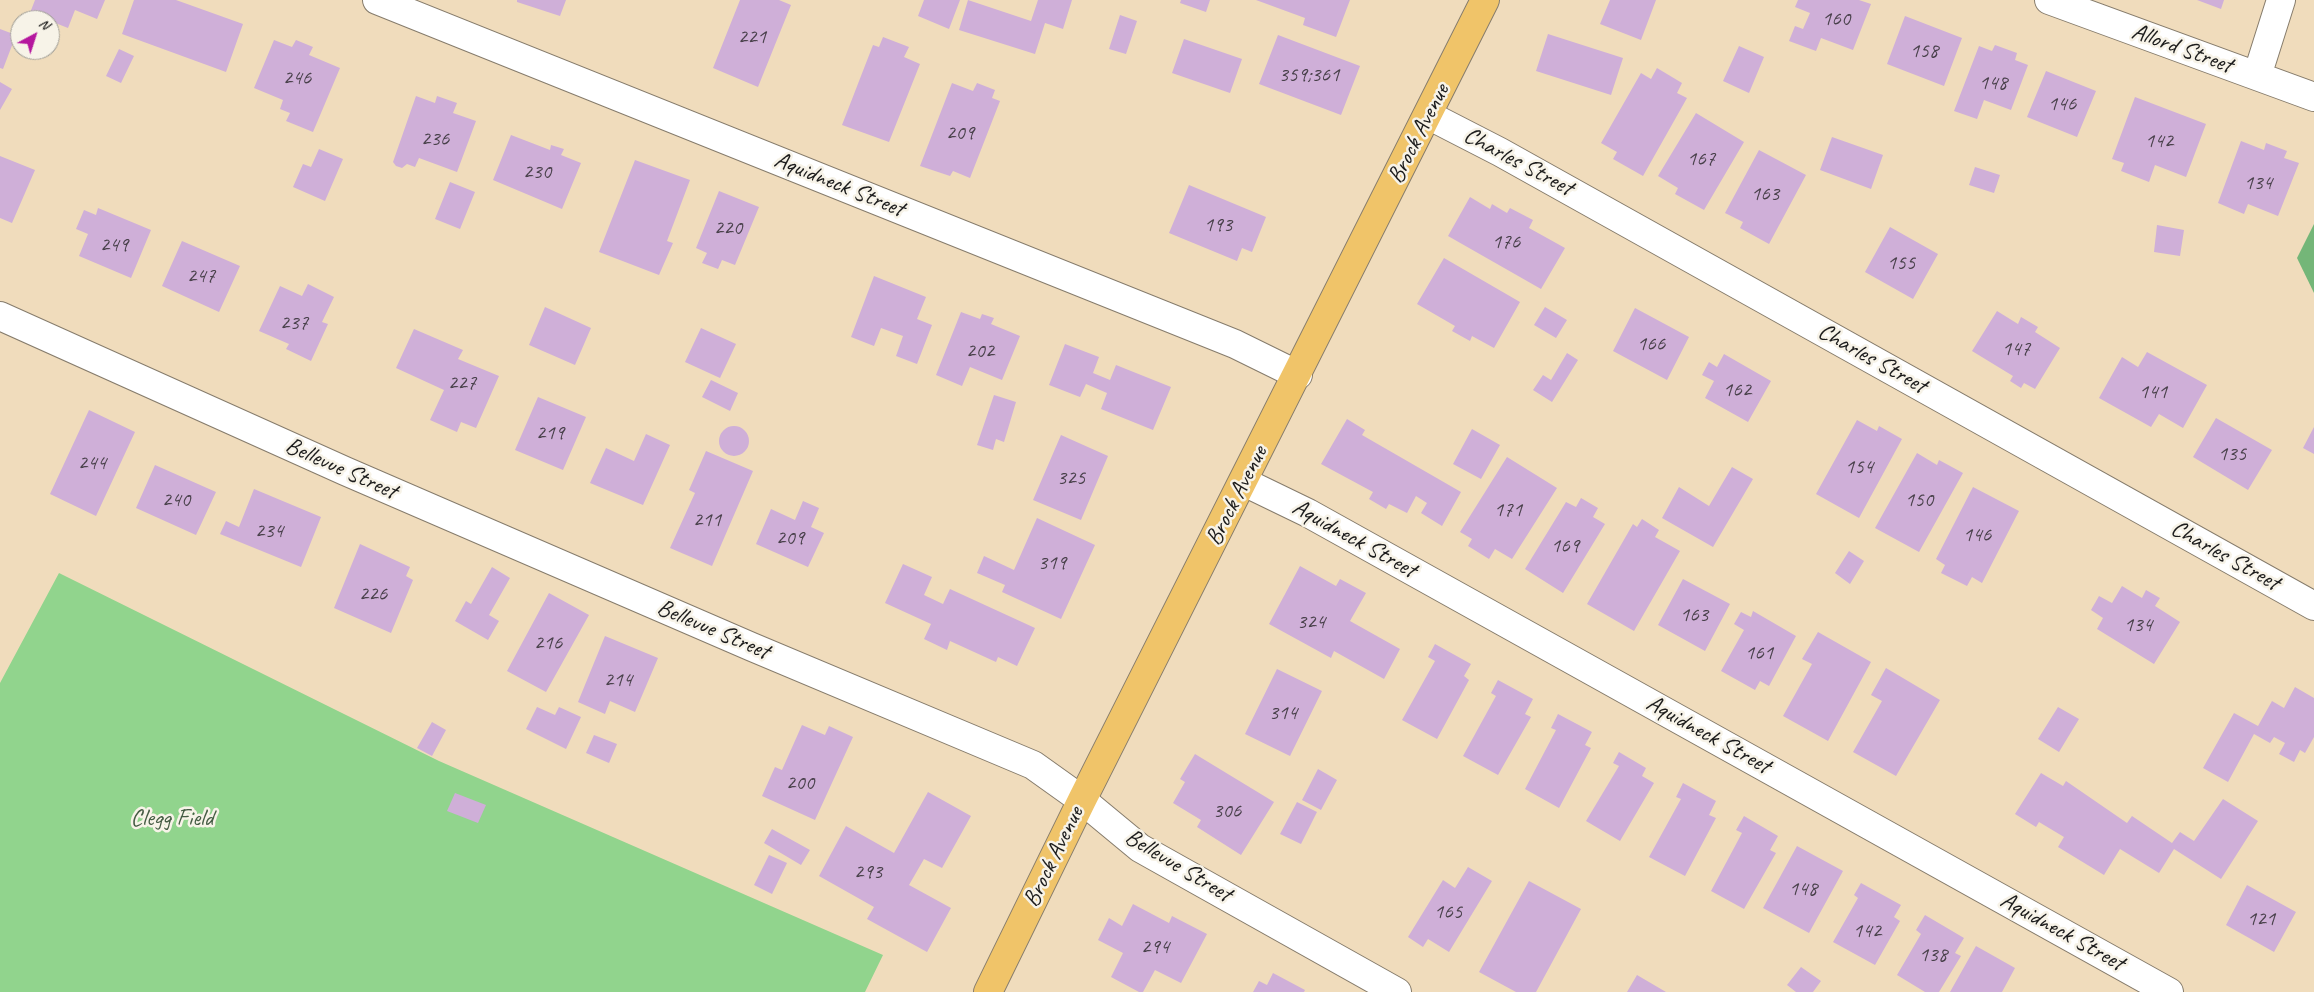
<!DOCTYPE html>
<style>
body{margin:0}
#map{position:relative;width:2314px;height:992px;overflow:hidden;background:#f0dcbc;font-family:Caveat,sans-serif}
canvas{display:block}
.north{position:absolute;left:10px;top:10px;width:50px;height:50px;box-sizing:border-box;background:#f7f3e8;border:1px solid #9f9d96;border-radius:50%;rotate:40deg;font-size:14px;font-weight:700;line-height:20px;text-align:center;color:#1c1c1c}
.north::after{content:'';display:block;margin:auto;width:18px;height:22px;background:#b5179e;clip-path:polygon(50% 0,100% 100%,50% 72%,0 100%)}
</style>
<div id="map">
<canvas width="2314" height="992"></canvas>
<div class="north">N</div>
</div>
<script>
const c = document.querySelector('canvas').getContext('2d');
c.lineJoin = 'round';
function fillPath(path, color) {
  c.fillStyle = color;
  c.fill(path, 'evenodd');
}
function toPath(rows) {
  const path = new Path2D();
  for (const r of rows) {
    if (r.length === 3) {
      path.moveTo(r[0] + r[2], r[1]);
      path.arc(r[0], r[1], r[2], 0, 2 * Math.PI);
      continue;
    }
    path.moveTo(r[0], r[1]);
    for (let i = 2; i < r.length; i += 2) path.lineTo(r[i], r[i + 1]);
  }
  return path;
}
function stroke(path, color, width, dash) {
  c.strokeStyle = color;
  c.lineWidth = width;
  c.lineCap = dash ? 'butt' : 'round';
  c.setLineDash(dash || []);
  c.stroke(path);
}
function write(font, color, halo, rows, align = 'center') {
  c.font = font + ' Caveat,sans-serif';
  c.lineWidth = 5;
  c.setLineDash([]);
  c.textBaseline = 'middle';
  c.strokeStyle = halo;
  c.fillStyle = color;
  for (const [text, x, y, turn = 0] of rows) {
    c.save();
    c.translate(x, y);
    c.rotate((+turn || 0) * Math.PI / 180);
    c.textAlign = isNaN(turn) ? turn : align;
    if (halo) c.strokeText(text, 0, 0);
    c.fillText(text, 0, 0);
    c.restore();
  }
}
const green = toPath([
 [59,573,439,761,883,955,865,992,0,992,0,683]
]);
const forest = toPath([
 [2314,224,2314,293,2297,258]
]);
const building = toPath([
 [35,0,105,0,97,19,75,10,68,28,30,13],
 [134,0,176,0,243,24,226,72,122,34],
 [517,0,566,0,560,16,517,2],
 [740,0,779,0,791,5,758,87,713,68],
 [924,0,960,0,949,29,918,16],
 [968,0,1031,21,1038,0,1072,0,1063,29,1045,23,1035,54,959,30],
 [1181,0,1210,0,1206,12,1180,3],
 [1256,0,1350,0,1336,37,1303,25,1305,18],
 [1610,0,1656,0,1641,40,1600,24],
 [1798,0,1859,0,1871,4,1853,50,1821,38,1816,51,1789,41,1795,26,1803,29,1810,13,1795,7],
 [2197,0,2224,0,2221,9],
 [1120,15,1137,21,1126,54,1109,49],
 [1905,16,1962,38,1944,86,1887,64],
 [0,29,16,35,3,69,0,68],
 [1548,34,1623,58,1611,95,1536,71],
 [1278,35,1360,66,1341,115,1259,84],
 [883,37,909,47,904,57,920,64,889,142,842,125,873,45,879,47],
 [1184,39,1242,59,1230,93,1172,73],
 [274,40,292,47,296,40,313,47,309,55,340,68,313,132,286,121,290,113,280,109,283,100,254,88],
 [1995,45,2017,53,2015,60,2028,65,2011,110,1984,100,1977,119,1954,111,1979,46,1992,51],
 [1739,46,1764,57,1749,93,1723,81],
 [119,49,134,56,121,83,106,76],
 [1657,68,1682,83,1677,93,1687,98,1643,176,1613,159,1617,152,1601,143,1641,73,1651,79],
 [2046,71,2096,91,2077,137,2027,117],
 [0,82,12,89,0,110],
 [952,83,973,91,977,83,995,90,992,98,1000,101,970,178,953,171,950,176,920,166],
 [416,96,435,103,437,96,457,103,453,113,476,121,457,172,419,158,415,167,407,164,402,168,396,166,393,162],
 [2135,97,2206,124,2186,177,2155,165,2149,182,2121,171,2124,163,2112,159],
 [1696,113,1744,142,1704,210,1675,194,1678,188,1658,176],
 [511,135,550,150,551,145,564,149,561,155,581,163,562,209,493,180],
 [1832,137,1883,155,1871,189,1820,170],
 [2241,141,2264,150,2266,143,2287,151,2284,158,2299,163,2278,216,2248,204,2244,214,2218,203],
 [319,149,343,159,325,201,293,187,303,164,311,167],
 [1759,150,1806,175,1769,244,1740,228,1743,222,1725,213],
 [0,156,35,170,12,223,0,218],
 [635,160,690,180,667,241,673,243,659,275,599,252],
 [1975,167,2000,175,1994,193,1969,185],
 [450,182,475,192,460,229,435,219],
 [1189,185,1266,217,1252,252,1242,248,1237,261,1169,233],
 [719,191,759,207,735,265,722,260,718,269,702,263,707,253,696,248],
 [1470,197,1490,209,1492,204,1507,213,1510,208,1533,220,1529,228,1565,248,1541,289,1448,236],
 [98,208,151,230,131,278,79,256,88,234,76,229,84,210,96,215],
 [2157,225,2184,230,2180,256,2154,252],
 [1890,227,1938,254,1913,299,1865,272],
 [182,241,240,266,219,312,162,286],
 [1444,258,1520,302,1494,348,1472,336,1470,341,1452,331,1455,326,1417,304],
 [874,276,926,297,917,319,932,325,917,364,896,356,903,336,881,328,874,346,851,337],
 [308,284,334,297,322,322,328,324,311,361,286,349,289,344,259,331,280,286,302,296],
 [545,307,591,328,575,365,529,345],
 [1545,307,1567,320,1556,338,1534,325],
 [1635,308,1689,337,1667,380,1613,351],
 [1997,311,2018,324,2021,317,2038,327,2035,332,2060,348,2035,389,2024,383,2021,388,2010,381,2013,376,1972,351],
 [961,312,980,319,982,314,994,318,991,324,1020,336,1002,380,970,367,962,386,936,375],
 [701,328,736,344,720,378,685,362],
 [414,329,463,350,458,359,499,376,476,428,461,422,457,432,430,420,444,390,396,368],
 [1065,344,1099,357,1093,373,1110,380,1116,365,1171,387,1153,430,1101,409,1107,393,1086,384,1080,397,1049,385],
 [2147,352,2207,385,2183,428,2159,414,2151,427,2099,398,2122,357,2138,367],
 [1567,353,1578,360,1552,402,1533,390,1543,375,1551,380],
 [1724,354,1771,381,1748,422,1705,398,1714,381,1702,375,1709,362,1717,367],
 [711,380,738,393,730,411,702,397],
 [994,395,1016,402,1004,442,996,439,993,450,977,445],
 [538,397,586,417,563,470,515,450],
 [89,410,135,432,96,516,50,494],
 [2216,418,2272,450,2248,490,2193,457],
 [1347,419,1365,430,1362,435,1461,492,1442,526,1421,513,1427,503,1416,496,1407,513,1389,504,1386,509,1369,499,1373,492,1321,464],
 [1857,420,1877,431,1879,426,1902,439,1859,518,1816,494],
 [734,441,15],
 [2314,427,2314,454,2303,448],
 [1472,429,1500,445,1481,479,1453,464],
 [646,434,670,445,643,505,590,483,606,448,634,461],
 [1061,435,1108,456,1081,520,1033,500],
 [706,451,753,471,712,566,670,548,695,493,689,490],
 [1917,453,1937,465,1939,460,1963,473,1919,552,1875,528],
 [1507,457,1557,488,1512,559,1495,549,1489,559,1468,546,1472,539,1460,532],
 [155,465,216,492,196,535,136,508],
 [1732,467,1753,479,1713,547,1662,518,1679,487,1709,506],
 [1973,487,2019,511,1982,583,1972,577,1967,586,1941,573,1945,565,1936,559],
 [254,489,321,517,301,567,220,534,226,521,239,527],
 [1581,498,1598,508,1593,517,1605,524,1563,593,1525,569,1566,502,1576,507],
 [803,501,819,508,811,527,824,533,808,567,756,544,771,509,795,520],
 [1037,518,1095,545,1061,619,1002,592,1005,585,977,573,984,556,1014,570],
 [1642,519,1659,530,1655,537,1680,551,1634,631,1587,604,1633,524,1637,527],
 [360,544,410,567,406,576,413,580,391,633,334,608],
 [1849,551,1864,561,1850,584,1835,573],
 [903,564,932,577,924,595,943,604,950,589,1035,628,1017,666,998,657,996,662,950,641,947,650,924,639,931,624,885,603],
 [1300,566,1336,586,1340,579,1366,593,1350,621,1400,649,1384,679,1334,651,1331,658,1269,624],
 [492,567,510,578,489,615,499,621,488,640,455,621,466,601,471,604],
 [1683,579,1730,604,1705,651,1658,625],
 [2122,586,2142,598,2146,590,2160,598,2155,606,2180,622,2154,664,2097,629,2103,618,2091,610,2099,596,2112,603],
 [549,593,589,615,546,692,507,671],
 [1753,611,1796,636,1769,686,1760,681,1755,690,1721,671,1744,630,1734,624,1741,612,1751,617],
 [1818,632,1871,662,1828,741,1783,716,1812,664,1802,659],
 [605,636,658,658,635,712,610,701,605,714,578,702],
 [1435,644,1471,664,1464,676,1469,680,1437,739,1402,720,1435,661,1428,657],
 [1886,668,1940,700,1896,776,1853,752,1882,701,1871,695],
 [1277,669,1322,691,1290,756,1245,734],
 [1498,680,1533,699,1525,714,1531,717,1498,775,1463,756,1496,696,1491,693],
 [2295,687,2314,698,2314,737,2305,753,2300,750,2294,762,2279,754,2285,743,2274,737,2270,743,2254,734,2228,782,2203,768,2234,713,2258,726,2272,701,2284,708],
 [537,707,555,715,559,707,581,717,566,749,526,729],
 [2058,707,2079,719,2059,752,2038,739],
 [1558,714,1592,732,1585,745,1591,748,1559,808,1525,789,1556,730,1551,728],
 [432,722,446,730,432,756,417,748],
 [802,725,825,735,829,726,853,737,815,820,762,796,775,767,782,770],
 [594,735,617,744,609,763,586,753],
 [1619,752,1646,768,1642,776,1654,783,1620,841,1586,821,1619,766,1613,763],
 [1195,754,1274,802,1241,855,1197,827,1201,820,1173,803,1185,782,1180,779],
 [1318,769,1337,780,1321,810,1302,800],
 [2041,773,2063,786,2066,781,2127,823,2132,816,2172,843,2180,832,2194,841,2223,799,2258,821,2221,879,2174,849,2159,873,2120,849,2104,875,2058,847,2064,837,2039,822,2036,827,2015,814],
 [1683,783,1716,801,1709,815,1716,818,1685,876,1649,857,1681,799,1676,797],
 [928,792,971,816,942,868,924,859,909,885,951,908,927,952,867,919,874,907,819,876,846,826,894,853],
 [455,793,486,805,478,823,447,811],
 [1297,802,1317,812,1301,844,1280,834],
 [1744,816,1778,836,1770,850,1776,853,1744,909,1711,891,1742,833,1736,830],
 [772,829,810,850,801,865,764,843],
 [1797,846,1843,871,1809,933,1763,908],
 [769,855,787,863,772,894,754,885],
 [1468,867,1492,881,1449,952,1428,939,1423,947,1408,937,1443,880,1455,888],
 [1529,881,1581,909,1536,992,1516,992,1479,972],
 [1861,883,1901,905,1894,917,1900,921,1875,965,1833,942,1858,898,1854,895],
 [2247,885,2296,912,2274,952,2226,925],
 [1133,904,1169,923,1172,916,1207,934,1181,983,1155,970,1143,992,1139,992,1111,977,1123,953,1098,940,1109,918,1122,926],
 [1925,915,1964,938,1955,953,1961,956,1939,992,1925,992,1897,975,1921,934,1916,930],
 [1976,946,2015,968,2002,992,1950,992],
 [1801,967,1821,981,1813,992,1796,992,1787,985],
 [1273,973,1305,990,1304,992,1253,992,1259,981,1267,985],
 [1637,975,1666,992,1627,992]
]);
const minor = toPath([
 [377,0,1235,344,1298,375],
 [2049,0,2314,97],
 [2257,76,2281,0],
 [1428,115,1500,152,2314,606],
 [0,316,345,471,752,647,1033,765,1082,800,1140,848,1397,992],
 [1244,482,1308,513,2169,992]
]);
const major = toPath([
 [988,992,1082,800,1485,0]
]);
const numberNames = [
 ["160",1836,19],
 ["221",752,37],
 ["158",1924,51],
 ["359;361",1309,75],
 ["246",297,78],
 ["148",1993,83],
 ["146",2062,104],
 ["209",960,133],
 ["236",435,139],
 ["142",2159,141],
 ["167",1701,159],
 ["230",537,172],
 ["134",2258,183],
 ["163",1765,194],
 ["193",1218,225],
 ["220",728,228],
 ["176",1506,242],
 ["249",114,245],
 ["155",1901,263],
 ["247",201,276],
 ["237",294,323],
 ["166",1651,344],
 ["147",2016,349],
 ["202",980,351],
 ["227",462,383],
 ["162",1737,390],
 ["141",2153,392],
 ["219",550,433],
 ["135",2232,454],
 ["244",92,463],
 ["154",1859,467],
 ["325",1071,478],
 ["240",176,500],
 ["150",1919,500],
 ["171",1508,510],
 ["211",707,520],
 ["234",269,531],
 ["146",1977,535],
 ["209",790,538],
 ["169",1565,546],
 ["319",1052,563],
 ["226",373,594],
 ["163",1694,615],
 ["324",1311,622],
 ["134",2138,625],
 ["216",548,643],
 ["161",1759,653],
 ["214",618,680],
 ["314",1283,713],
 ["200",800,783],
 ["306",1227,811],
 ["293",868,872],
 ["148",1803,889],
 ["165",1448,912],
 ["121",2261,919],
 ["142",1867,931],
 ["294",1155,947],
 ["138",1933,955]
];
const streetNames = [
 ["Allord Street",2182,49,20],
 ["Brock Avenue",1419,134,-63],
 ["Charles Street",1518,162,28],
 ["Aquidneck Street",839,185,22],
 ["Charles Street",1872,359,29],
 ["Bellevue Street",341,469,24],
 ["Brock Avenue",1237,496,-63],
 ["Aquidneck Street",1354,539,29],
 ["Charles Street",2225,556,29],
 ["Bellevue Street",713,630,23],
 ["Aquidneck Street",1708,735,29],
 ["Brock Avenue",1054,857,-64],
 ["Bellevue Street",1178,866,31],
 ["Aquidneck Street",2062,932,29]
];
const parkNames = [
 ["Clegg Field",172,819]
];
fillPath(green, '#91d48d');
fillPath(forest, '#74b678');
fillPath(building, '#cfafd8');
stroke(minor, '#867c6c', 30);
stroke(major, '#867c6c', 30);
stroke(minor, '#fff', 28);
stroke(major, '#f0c469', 28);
write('21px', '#49414b', null, numberNames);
write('24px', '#1c1c1c', '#f7f3e8', streetNames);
write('24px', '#455c44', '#f7f3e8', parkNames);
</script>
